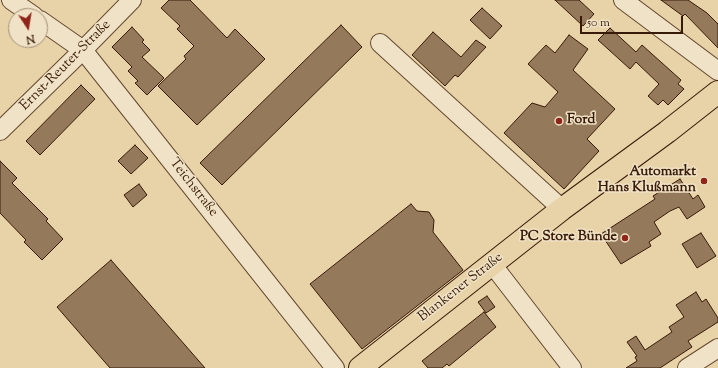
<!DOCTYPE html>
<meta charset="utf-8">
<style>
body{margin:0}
#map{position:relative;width:718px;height:368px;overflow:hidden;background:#e8d3a8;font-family:"Sorts Mill Goudy",serif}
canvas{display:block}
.north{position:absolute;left:8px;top:8px;width:40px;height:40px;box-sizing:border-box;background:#f0e2c6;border:1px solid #a6927a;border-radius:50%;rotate:168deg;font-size:11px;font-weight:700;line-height:16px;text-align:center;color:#381a08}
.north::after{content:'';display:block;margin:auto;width:14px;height:18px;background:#8f2418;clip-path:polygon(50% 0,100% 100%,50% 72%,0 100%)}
.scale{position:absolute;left:580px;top:16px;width:103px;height:18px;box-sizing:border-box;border:2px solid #381a08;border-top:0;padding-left:5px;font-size:12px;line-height:14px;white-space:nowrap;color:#381a08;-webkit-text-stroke:3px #f0e2c6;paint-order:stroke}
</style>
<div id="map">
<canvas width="718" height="368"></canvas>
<div class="north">N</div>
<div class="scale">50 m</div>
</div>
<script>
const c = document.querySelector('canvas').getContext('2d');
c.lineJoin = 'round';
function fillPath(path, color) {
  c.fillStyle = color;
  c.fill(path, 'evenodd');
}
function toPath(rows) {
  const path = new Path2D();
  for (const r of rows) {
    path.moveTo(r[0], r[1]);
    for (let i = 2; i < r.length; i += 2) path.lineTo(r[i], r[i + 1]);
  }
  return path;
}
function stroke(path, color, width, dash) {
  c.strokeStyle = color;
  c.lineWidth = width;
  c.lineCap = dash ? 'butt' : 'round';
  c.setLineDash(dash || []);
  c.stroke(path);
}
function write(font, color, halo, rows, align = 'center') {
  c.font = font + ' "Sorts Mill Goudy",serif';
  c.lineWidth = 3;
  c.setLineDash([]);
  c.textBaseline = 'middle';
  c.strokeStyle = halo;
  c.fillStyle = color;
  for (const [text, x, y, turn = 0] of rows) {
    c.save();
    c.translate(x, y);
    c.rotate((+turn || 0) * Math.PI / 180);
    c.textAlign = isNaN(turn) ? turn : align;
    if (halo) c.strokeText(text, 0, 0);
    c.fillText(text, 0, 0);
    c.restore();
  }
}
const building = toPath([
 [169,0,190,0,227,38,235,29,265,59,197,125,158,86,186,59,184,56,194,46,177,29,180,26,161,8,169,0],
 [555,0,579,0,594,14,583,26,555,0],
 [661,0,688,0,707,13,718,24,718,48,685,14,683,16,661,0],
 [482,8,502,26,490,39,470,20,482,8],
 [341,25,362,47,222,185,200,163,341,25],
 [132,27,144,40,142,42,150,50,142,57,164,78,147,95,135,83,138,81,128,71,132,67,112,47,132,27],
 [610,28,636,52,642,45,681,80,678,84,684,89,668,105,663,100,658,105,648,96,659,84,636,62,630,69,598,40,610,28],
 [433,32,461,57,476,40,486,47,458,77,455,75,445,86,412,55,433,32],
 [569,35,588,49,573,70,615,109,587,139,599,151,564,189,504,133,532,103,545,107,558,92,528,64,546,45,555,53,569,35],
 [81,85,95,99,40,155,26,141,81,85],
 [135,145,148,158,131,174,118,161,135,145],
 [0,161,17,178,12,183,48,219,46,221,63,239,42,260,24,242,26,240,0,213,0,161],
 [680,179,693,199,698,195,705,207,687,219,679,207,670,211,654,222,661,234,649,242,651,246,621,264,601,234,655,199,653,196,680,179],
 [139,184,147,195,133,207,124,195,139,184],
 [411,204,417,211,429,212,434,220,433,232,463,270,362,349,310,284,411,204],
 [701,233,716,256,697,268,682,244,701,233],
 [111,260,205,368,110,368,57,307,111,260],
 [696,292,702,302,706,299,718,318,718,322,688,341,692,347,660,368,626,368,637,361,635,357,637,356,627,342,636,336,645,350,672,332,669,327,684,317,676,305,696,292],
 [487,296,495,307,486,313,478,302,487,296],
 [484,312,496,327,449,366,447,364,442,368,428,368,422,361,484,312]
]);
const minor = toPath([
 [11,0,34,16],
 [623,0,718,71],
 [40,20,83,50,335,368],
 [380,43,562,209],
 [0,131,83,50,132,0],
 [492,264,572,368],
 [687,368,718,348]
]);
const major = toPath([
 [360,368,562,209,667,132,718,92]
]);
const markers = [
 [559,121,4,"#8f2418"],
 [704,181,4,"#8f2418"],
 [625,238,4,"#8f2418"]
];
const streetNames = [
 ["Ernst-Reuter-Straße",66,66,-45],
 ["Teichstraße",193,188,52],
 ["Blankener Straße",461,288,-38]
];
const poiNames = [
 ["Ford",567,121,"left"],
 ["Automarkt",696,173],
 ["Hans Klußmann",696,189],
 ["PC Store Bünde",617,238]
];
fillPath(building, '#947a5b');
stroke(building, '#381a08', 1);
stroke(minor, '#644830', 20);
stroke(major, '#381a08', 24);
stroke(minor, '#f0e2c6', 18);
stroke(major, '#e8d3a8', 22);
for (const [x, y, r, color] of markers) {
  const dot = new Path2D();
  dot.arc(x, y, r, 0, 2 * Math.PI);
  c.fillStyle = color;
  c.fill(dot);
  stroke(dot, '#f0e2c6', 1.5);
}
write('14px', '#381a08', '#f0e2c6', streetNames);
write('bold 14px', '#381a08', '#f0e2c6', poiNames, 'right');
</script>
